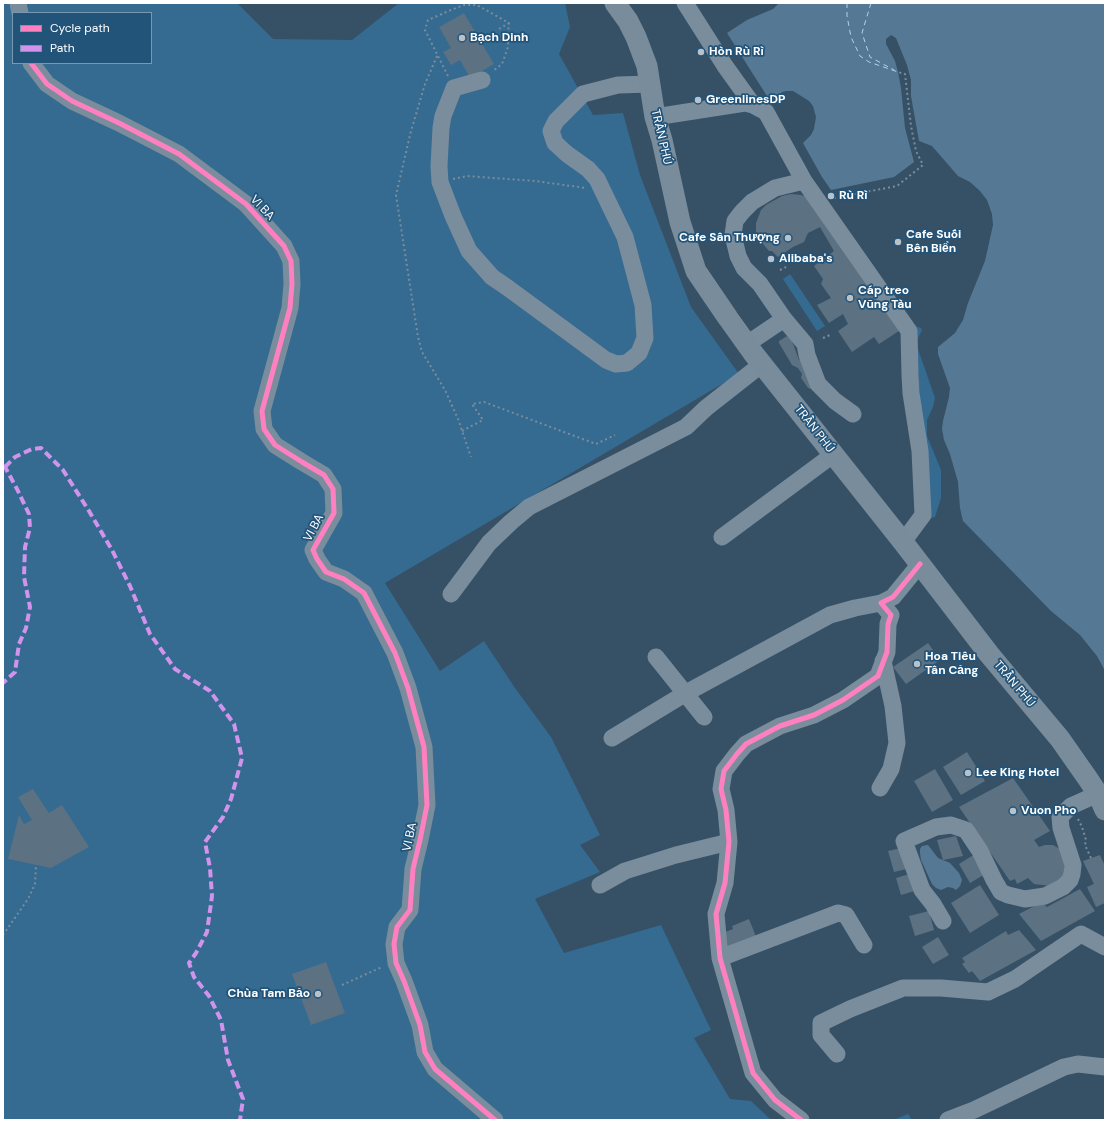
<!DOCTYPE html>
<meta charset="utf-8">
<style>
body{margin:0}
#map{position:relative;width:1108px;height:1123px;overflow:hidden;background:#365166;font-family:"DM Sans",sans-serif}
canvas{display:block}
.frame{position:absolute;inset:0;border:4px solid #fff;pointer-events:none}
.legend{position:absolute;left:12px;top:12px;width:140px;height:52px;box-sizing:border-box;background:#22547a;border:1px solid #7a98af;margin:0;padding:5px 7px;list-style:none;font-size:12px;color:#fff}
.legend li{display:flex;align-items:center;gap:8px;height:20px}
.legend b{width:20px;border:1px solid #7a98af}
</style>
<div id="map">
<canvas width="1108" height="1123"></canvas>
<div class="frame"></div>
<ul class="legend">
<li><b style="height:5px;background:#ff80c0"></b>Cycle path</li>
<li><b style="height:5px;background:#d193ec"></b>Path</li>
</ul>
</div>
<script>
const c = document.querySelector('canvas').getContext('2d');
c.lineJoin = 'round';
function fillPath(path, color) {
  c.fillStyle = color;
  c.fill(path, 'evenodd');
}
function toPath(rows) {
  const path = new Path2D();
  for (const r of rows) {
    path.moveTo(r[0], r[1]);
    for (let i = 2; i < r.length; i += 2) path.lineTo(r[i], r[i + 1]);
  }
  return path;
}
function stroke(path, color, width, dash) {
  c.strokeStyle = color;
  c.lineWidth = width;
  c.lineCap = dash ? 'butt' : 'round';
  c.setLineDash(dash || []);
  c.stroke(path);
}
function write(font, color, halo, rows, align = 'center') {
  c.font = font + ' "DM Sans",sans-serif';
  c.lineWidth = 3.5;
  c.setLineDash([]);
  c.textBaseline = 'middle';
  c.strokeStyle = halo;
  c.fillStyle = color;
  for (const [text, x, y, turn = 0] of rows) {
    c.save();
    c.translate(x, y);
    c.rotate((+turn || 0) * Math.PI / 180);
    c.textAlign = isNaN(turn) ? turn : align;
    if (halo) c.strokeText(text, 0, 0);
    c.fillText(text, 0, 0);
    c.restore();
  }
}
const green = toPath([
 [3,3,237,3,273,39,352,40,399,3,565,3,570,27,559,54,593,115,623,113,640,175,691,307,739,374,385,583,440,671,484,641,515,688,551,737,600,835,580,845,600,872,535,899,564,953,661,925,711,1030,694,1038,730,1099,751,1101,771,1120,3,1120],
 [13,13,151,13,151,63,13,63],
 [790,274,825,326,817,331,783,279],
 [915,326,921,328,922,330,917,340,918,349,935,398,933,407,927,420,927,436,941,470,941,498,935,517,928,519],
 [908,1114,912,1120,893,1120]
]);
const water = toPath([
 [779,3,1105,3,1105,671,1097,656,1080,635,1051,611,963,521,960,508,958,482,950,454,944,440,942,429,943,421,949,397,950,388,938,354,938,347,955,333,963,320,968,303,985,261,993,225,992,214,987,200,980,191,970,182,958,176,932,146,919,141,911,96,911,80,907,65,896,38,891,35,886,39,886,44,895,61,898,72,901,88,905,128,914,162,894,177,831,190,822,177,803,143,811,135,814,129,816,117,813,106,809,101,798,94,793,91,786,91,782,92,772,104,727,33,747,20,773,9],
 [928,845,938,858,950,863,959,873,962,880,960,886,956,890,953,888,948,887,941,890,936,888,932,884,921,860,920,853,920,849,922,846]
]);
const ferry = toPath([
 [847,3,847,16,851,37,860,56,869,62,898,72],
 [871,3,862,33,870,57,894,70]
]);
const building = toPath([
 [464,13,494,64,470,78,460,60,451,65,443,52,451,48,439,27],
 [791,194,801,195,810,198,899,331,879,344,874,337,852,352,838,331,848,324,843,314,829,323,817,305,831,298,821,284,823,279,814,266,834,251,820,227,808,233,804,242,793,247,778,257,772,251,769,251,759,239,756,231,756,223,761,210,766,205,782,196],
 [787,336,792,341,799,360,802,358,815,387,811,389,808,388,801,378,802,374,798,368,792,365,779,343,779,341],
 [928,643,940,660,906,684,893,667],
 [967,752,985,781,961,795,943,767],
 [935,769,953,800,932,812,914,781],
 [1013,778,1050,831,1034,840,1039,847,1045,845,1053,845,1060,849,1065,854,1064,877,1051,886,1034,884,1028,878,1017,884,1015,879,1010,881,959,807],
 [33,789,49,813,62,805,89,847,51,868,8,859,19,815,24,824,32,820,18,797],
 [956,836,963,856,943,860,937,840],
 [906,847,911,868,894,872,888,851],
 [975,854,987,873,970,883,959,864],
 [1100,855,1105,866,1105,903,1096,907,1087,887,1094,884,1083,861],
 [913,873,918,890,901,895,896,878],
 [980,885,999,915,970,933,951,903],
 [1080,889,1095,911,1041,941,1019,914,1042,902,1047,907],
 [929,911,934,930,915,936,909,916],
 [749,919,759,944,729,956,720,934,733,929,732,926],
 [1019,930,1036,950,980,981,972,971,969,973,962,964,965,962,962,958,1006,931,1008,935],
 [938,937,949,955,933,964,922,947],
 [326,962,345,1013,311,1025,292,974]
]);
const path = toPath([
 [499,29,509,23],
 [437,56,425,84,411,131,396,195,418,337,422,352,445,390,458,419,471,457],
 [448,76,425,30,428,20,451,10,464,5,477,5,509,23,508,33,508,47,502,64,493,71],
 [453,179,467,176,535,181,586,188],
 [834,198,897,186,923,165,916,151,911,126,905,74,898,72],
 [780,270,786,267],
 [823,338,830,335],
 [462,431,483,420,472,404,484,402,596,444,615,435],
 [1078,819,1082,827,1086,840,1085,845,1091,858],
 [3,935,28,899,35,884,36,865],
 [342,985,382,967]
]);
const minor = toPath([
 [18,3,20,13],
 [685,3,725,66,753,105],
 [31,63,47,84,72,101,119,123,179,154,246,204,284,246,291,261,292,284,290,308,262,411,264,429,275,445,302,462,324,475,333,489,334,513,313,550,317,559,326,572,344,579,364,593,395,653,408,688,424,747,427,805,420,840,413,869,410,910,397,927,394,944,396,963,404,981,420,1025,425,1052,435,1069,495,1120],
 [482,80,454,88,443,116,441,128,439,166,440,182,453,216,469,251,492,277,508,288,606,360,616,364,627,363,639,353,645,338,643,305,625,237,597,179,588,169,567,154,555,143,551,131,556,121,583,94,618,85,650,84],
 [655,117,745,103,753,105,766,112,804,181,909,331,910,375,911,393,920,451,923,515,903,542],
 [804,181,775,188,752,202,742,212,735,221,733,235,738,256,744,268,760,284,784,319,805,344,807,355,818,384,835,401,853,414],
 [747,344,784,319],
 [722,537,834,454],
 [451,594,489,543,511,522,529,507,686,427,706,408,762,364],
 [656,657,704,717],
 [612,738,686,693,830,615,855,608,881,603],
 [880,788,891,769,897,743,893,706,883,661],
 [600,885,625,871,676,855,729,842],
 [943,921,933,904,922,890,904,841,936,827,951,825,966,830,980,851,994,880,1001,892,1008,895,1025,899,1045,896,1063,887,1070,880,1072,874,1073,865,1061,828,1060,817,1071,806,1098,794],
 [720,958,838,913,846,915,864,945],
 [837,1054,821,1035,821,1023,850,1009,903,988,941,988,988,992,1015,979,1081,934,1105,947],
 [801,1120,775,1100,753,1073,720,958,716,914,725,883,729,842,726,810,721,789,724,771,737,754,746,744,780,726,814,715,843,700,878,676,887,652,888,624,891,615,881,603,893,597,920,564],
 [948,1120,974,1110,1064,1067,1078,1064,1105,1067]
]);
const major = toPath([
 [615,3,628,21,636,37,647,66,655,117,662,140,680,222,696,271,728,318,753,353,903,542,989,654,1060,739,1088,779,1098,794,1105,810]
]);
const quiet = toPath([
 [3,466,5,467,17,489,29,514,30,528,25,547,24,577,30,607,26,628,19,644,15,672,3,683],
 [5,467,15,457,32,449,41,448,63,470,89,511,112,550,130,586,150,634,175,669,210,691,234,724,242,758,231,799,223,817,205,842,210,868,212,896,207,932,196,953,189,963,194,977,209,996,221,1020,228,1060,243,1099,240,1120]
]);
const cycleway = toPath([
 [31,63,47,84,72,101,119,123,179,154,246,204,284,246,291,261,292,284,290,308,262,411,264,429,275,445,302,462,324,475,333,489,334,513,313,550,317,559,326,572,344,579,364,593,395,653,408,688,424,747,427,805,420,840,413,869,410,910,397,927,394,944,396,963,404,981,420,1025,425,1052,435,1069,495,1120],
 [801,1120,775,1100,753,1073,720,958,716,914,725,883,729,842,726,810,721,789,724,771,737,754,746,744,780,726,814,715,843,700,878,676,887,652,888,624,891,615,881,603,893,597,920,564]
]);
const markers = [
 [462,38,4,"#b9c2c9"],
 [701,52,4,"#b9c2c9"],
 [698,100,4,"#b9c2c9"],
 [831,196,4,"#b9c2c9"],
 [788,238,4,"#b9c2c9"],
 [898,242,4,"#b9c2c9"],
 [771,259,4,"#b9c2c9"],
 [850,298,4,"#b9c2c9"],
 [917,664,4,"#b9c2c9"],
 [968,773,4,"#b9c2c9"],
 [1013,811,4,"#b9c2c9"],
 [318,994,4,"#b9c2c9"]
];
const poiNames = [
 ["Bạch Dinh",470,38],
 ["Hòn Rù Rì",709,52],
 ["GreenlinesDP",706,100],
 ["Rù Rì",839,196],
 ["Cafe Suối",906,235],
 ["Bên Biển",906,249],
 ["Cafe Sân Thượng",780,238,"right"],
 ["Alibaba's",779,259],
 ["Cáp treo",858,291],
 ["Vũng Tàu",858,305],
 ["Hoa Tiêu",925,657],
 ["Tân Cảng",925,671],
 ["Lee King Hotel",976,773],
 ["Vuon Pho",1021,811],
 ["Chùa Tam Bảo",310,994,"right"]
];
const streetNames = [
 ["TRẦN PHÚ",661,137,77],
 ["VI BA",262,208,46],
 ["TRẦN PHÚ",814,429,52],
 ["VI BA",314,528,-62],
 ["TRẦN PHÚ",1014,684,50],
 ["VI BA",410,837,-78]
];
fillPath(green, '#356a91');
fillPath(water, '#557994');
stroke(ferry, '#aed3ed', 1, [5, 4]);
fillPath(building, '#5c7181');
stroke(path, '#7a8d9d', 2, [2, 3]);
stroke(minor, '#7a8d9d', 17);
stroke(major, '#798c9c', 21);
stroke(quiet, '#d193ec', 4, [8, 4]);
stroke(cycleway, '#ff80c0', 5);
for (const [x, y, r, color] of markers) {
  const dot = new Path2D();
  dot.arc(x, y, r, 0, 2 * Math.PI);
  c.fillStyle = color;
  c.fill(dot);
  stroke(dot, '#22547a', 1.5);
}
write('bold 12px', '#fff', '#22547a', poiNames, 'left');
write('12px', '#fff', '#22547a', streetNames);
</script>
